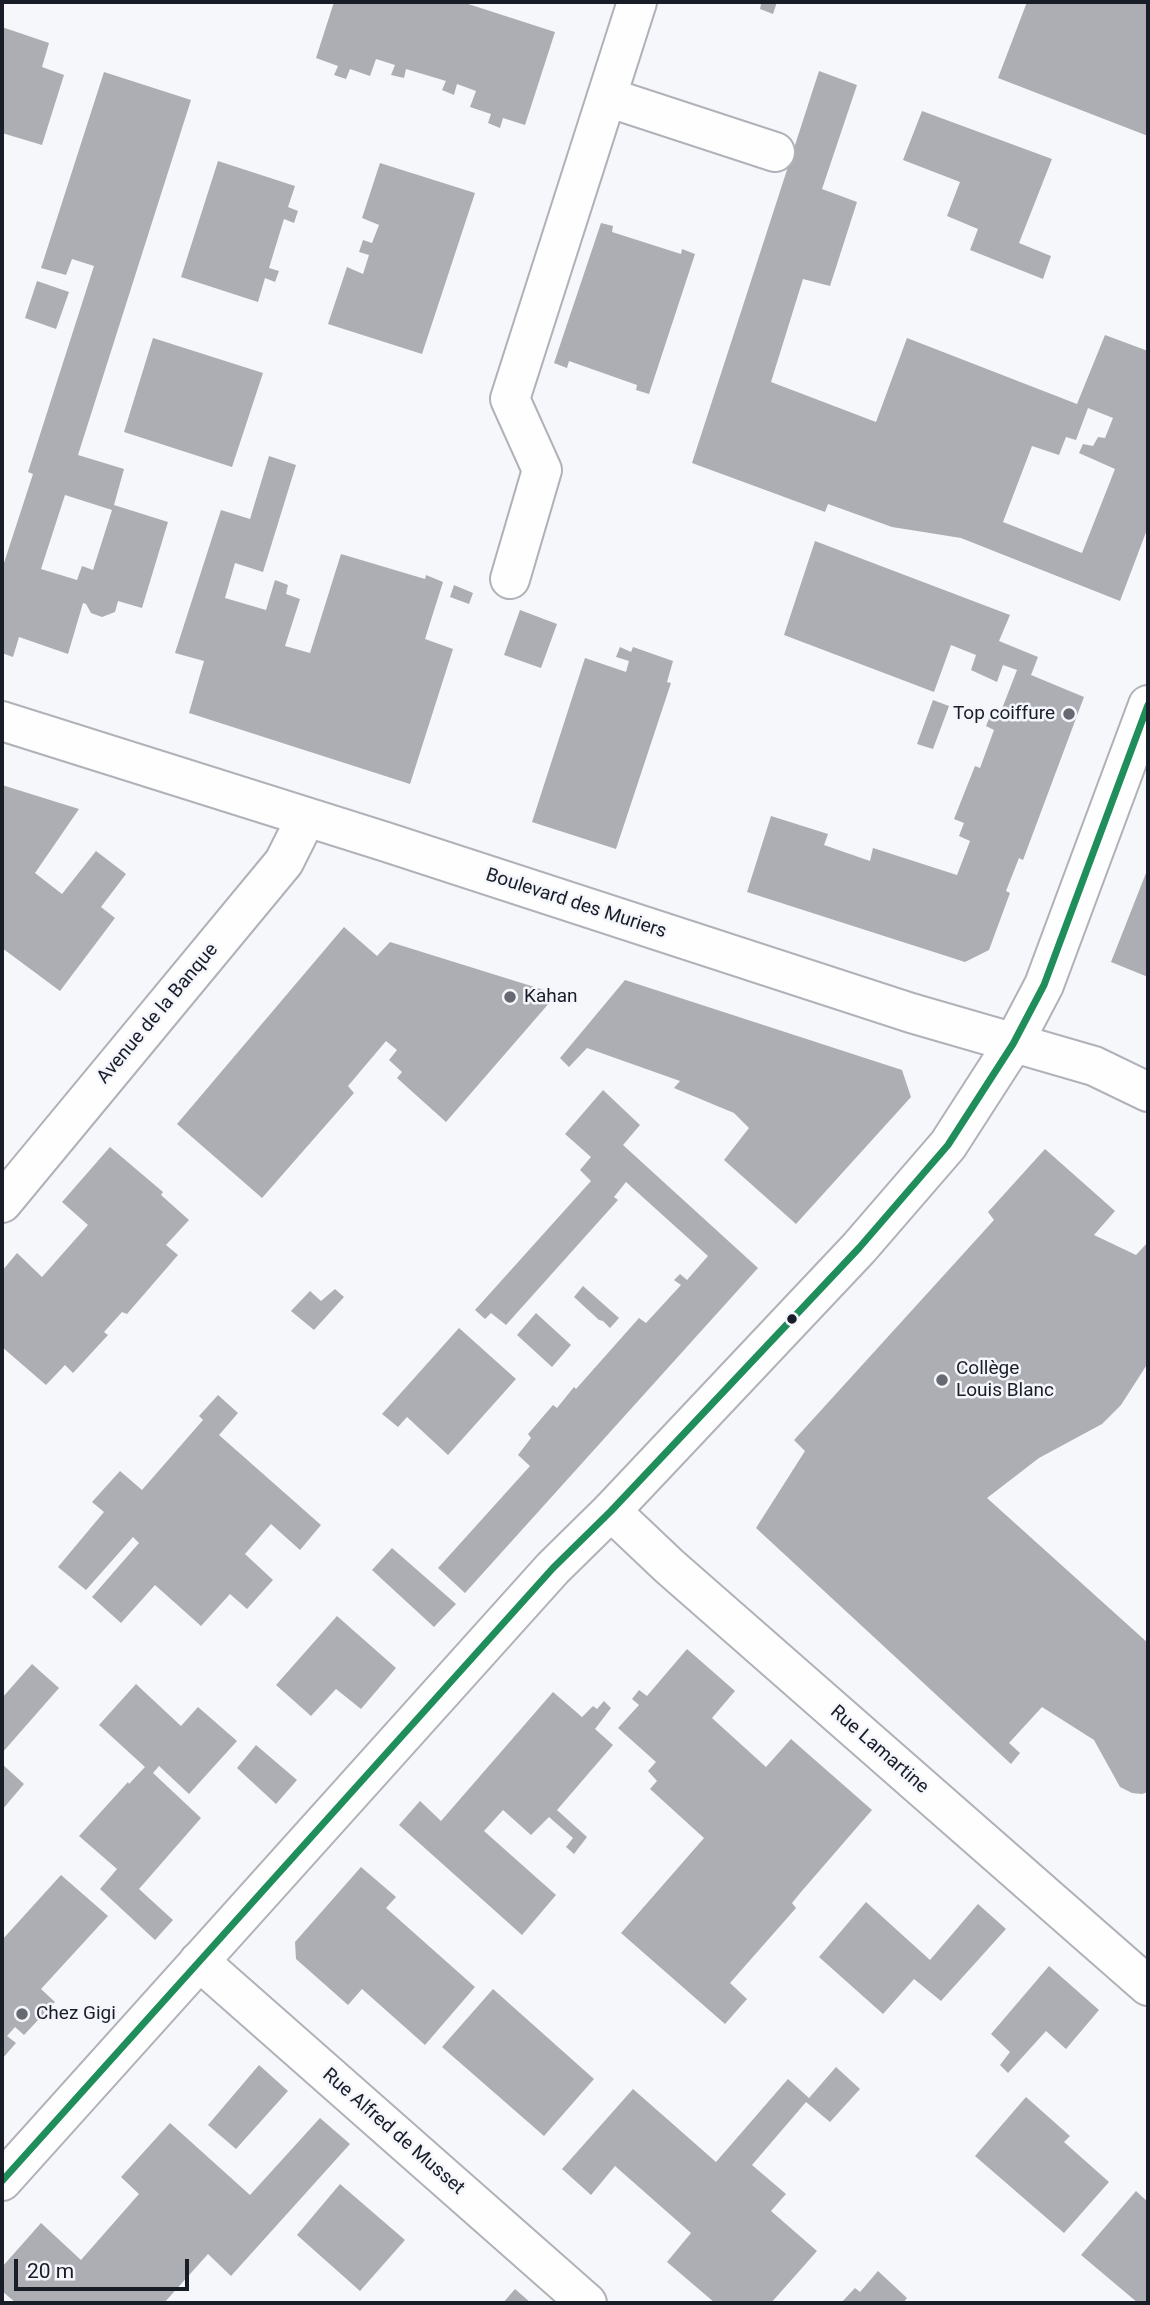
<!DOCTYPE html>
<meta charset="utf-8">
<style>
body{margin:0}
#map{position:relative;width:1150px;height:2305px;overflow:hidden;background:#f6f7fa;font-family:Roboto,sans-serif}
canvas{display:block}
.frame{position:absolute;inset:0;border:4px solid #191d27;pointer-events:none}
.scale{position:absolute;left:14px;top:2259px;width:175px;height:32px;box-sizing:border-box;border:4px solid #191d27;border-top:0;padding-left:9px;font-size:21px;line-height:24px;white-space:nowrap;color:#191d27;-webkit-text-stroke:5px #f4f6fc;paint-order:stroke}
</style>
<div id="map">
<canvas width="1150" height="2305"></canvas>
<div class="frame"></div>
<div class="scale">20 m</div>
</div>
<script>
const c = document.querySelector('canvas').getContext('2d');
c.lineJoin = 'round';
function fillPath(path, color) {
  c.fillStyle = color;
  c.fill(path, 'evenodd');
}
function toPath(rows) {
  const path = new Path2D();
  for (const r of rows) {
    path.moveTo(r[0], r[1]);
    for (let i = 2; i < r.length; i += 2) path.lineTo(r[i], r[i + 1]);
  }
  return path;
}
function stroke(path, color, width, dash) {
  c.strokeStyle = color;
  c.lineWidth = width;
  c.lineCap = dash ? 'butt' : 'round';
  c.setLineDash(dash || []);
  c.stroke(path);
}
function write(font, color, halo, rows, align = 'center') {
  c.font = font + ' Roboto,sans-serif';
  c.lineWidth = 5;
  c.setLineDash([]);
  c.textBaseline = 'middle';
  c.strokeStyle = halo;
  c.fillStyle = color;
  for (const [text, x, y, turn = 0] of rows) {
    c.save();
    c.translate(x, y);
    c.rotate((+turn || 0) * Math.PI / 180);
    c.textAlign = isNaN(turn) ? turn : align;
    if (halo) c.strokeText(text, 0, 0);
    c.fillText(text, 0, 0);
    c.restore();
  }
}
const building = toPath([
 [334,2,462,2,555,32,525,125,503,118,500,128,488,123,491,114,470,107,476,91,457,84,454,95,442,90,446,81,406,69,404,78,391,75,395,65,376,59,370,76,350,69,346,79,334,75,338,66,316,58],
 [755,2,777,2,773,14,760,9,761,4],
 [1027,2,1148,2,1148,136,998,78],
 [2,27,49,43,42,67,64,75,42,145,2,133],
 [819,71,857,85,822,189,857,202,830,286,803,279,771,382,876,422,907,338,1077,404,1105,335,1148,351,1148,527,1120,601,961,538,892,527,828,504,825,512,692,463],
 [1088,408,1113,418,1105,438,1098,437,1093,446,1083,444,1079,453,1115,469,1082,553,1003,522,1032,446,1059,455,1066,437,1076,440],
 [104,72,191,100,78,455,124,469,114,505,168,522,142,608,118,601,115,612,102,617,91,613,86,604,83,603,68,654,19,637,13,657,2,653,2,569,33,474,28,472,94,266,72,259,66,275,41,268],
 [65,495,112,510,93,570,82,566,77,580,41,569],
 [922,111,1052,159,1019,243,1051,256,1043,279,970,250,978,229,947,216,960,182,903,160],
 [218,161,295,186,288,207,298,211,294,223,284,219,269,268,279,271,275,282,265,278,258,302,181,277],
 [380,163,475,193,422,354,328,324,347,267,363,274,369,255,359,252,363,240,372,243,379,225,362,218],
 [601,223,613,226,612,232,681,254,682,249,695,254,649,394,636,390,637,385,569,361,567,368,554,363],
 [37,281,69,292,56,329,25,318],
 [153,338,263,373,232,467,124,432],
 [269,456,296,465,263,572,235,563,225,598,266,610,275,580,288,585,286,594,300,599,285,646,310,653,341,554,425,579,426,575,443,582,425,639,453,649,410,784,189,713,204,661,175,653,221,510,250,519],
 [815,541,1010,615,999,641,1038,657,1031,675,1084,697,1023,860,1019,858,1006,891,1010,893,989,950,965,962,747,892,771,816,828,834,824,845,870,861,873,848,957,875,970,841,959,836,964,823,954,819,975,766,980,768,994,730,986,726,990,716,998,719,1017,670,1003,665,997,682,971,670,976,655,951,645,934,692,784,635],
 [454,585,473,593,469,604,450,597],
 [520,610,557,624,541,668,504,655],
 [620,647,631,652,633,647,673,661,667,682,671,683,616,849,532,822,585,658,626,672,629,661,616,657],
 [933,700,949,706,933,749,917,744],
 [2,785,79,809,35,873,62,894,96,851,126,874,101,907,115,918,60,991,2,948],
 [1148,868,1148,977,1111,962],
 [344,927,377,956,390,942,557,994,446,1122,397,1078,402,1072,389,1060,397,1050,386,1041,348,1086,354,1093,262,1198,177,1124],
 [625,980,902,1070,911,1097,796,1224,724,1160,749,1128,734,1113,674,1088,680,1081,587,1048,569,1067,560,1058],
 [603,1090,640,1125,623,1145,758,1268,465,1593,438,1568,530,1466,518,1455,531,1438,528,1434,553,1405,557,1408,574,1387,576,1389,639,1318,646,1323,681,1285,674,1280,680,1274,687,1280,708,1256,626,1182,614,1197,618,1200,506,1325,491,1313,485,1319,475,1310,591,1181,580,1170,591,1157,565,1134],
 [110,1147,163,1192,161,1195,189,1220,166,1245,178,1255,127,1314,122,1312,104,1332,108,1335,73,1373,65,1365,46,1385,2,1347,2,1271,17,1253,42,1277,88,1225,62,1202],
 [1045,1149,1115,1211,1094,1235,1136,1255,1148,1242,1148,1363,1121,1405,1102,1424,1039,1458,987,1498,1148,1643,1148,1792,1142,1794,1132,1793,1120,1787,1094,1740,1042,1707,1009,1743,1020,1753,1011,1764,756,1528,805,1451,794,1440,994,1220,988,1212],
 [583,1286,619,1318,610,1328,603,1321,599,1320,574,1297],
 [335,1289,344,1297,314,1330,291,1311,310,1291,321,1301],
 [536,1313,571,1345,552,1367,517,1335],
 [459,1328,516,1379,448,1455,407,1417,398,1427,382,1414],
 [218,1395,238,1413,219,1435,321,1525,300,1550,271,1524,245,1554,273,1580,247,1609,230,1594,201,1626,155,1585,121,1623,92,1597,139,1543,133,1537,86,1590,58,1567,104,1512,92,1502,120,1471,142,1490,203,1420,199,1416],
 [392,1548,456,1604,434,1627,372,1570],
 [337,1616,396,1668,361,1709,336,1689,311,1716,276,1685],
 [687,1649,735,1691,712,1718,766,1767,791,1739,872,1810,801,1892,792,1903,796,1908,730,1983,747,1999,725,2024,621,1933,704,1838,650,1789,657,1781,648,1771,656,1762,618,1728,639,1705,632,1699,639,1690,647,1696],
 [32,1664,59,1688,2,1753,2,1698],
 [136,1684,181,1726,198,1707,237,1741,189,1794,159,1766,153,1773,201,1818,139,1889,173,1920,155,1940,100,1889,117,1869,79,1836,128,1782,129,1784,145,1767,99,1725],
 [553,1692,582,1717,593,1706,597,1709,604,1701,611,1708,595,1729,613,1745,557,1810,587,1837,574,1854,566,1847,573,1838,549,1817,531,1835,503,1810,484,1831,556,1895,522,1935,399,1825,420,1801,441,1821],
 [256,1745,297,1780,276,1804,237,1768],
 [2,1764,24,1784,2,1810],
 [361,1867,396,1897,386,1908,475,1987,425,2045,362,1989,348,2005,296,1959,295,1942],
 [61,1875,108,1916,41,1989,55,2002,24,2035,15,2027,7,2036,16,2043,2,2059,2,1940],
 [866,1902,930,1960,978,1904,1006,1929,941,2001,914,1979,883,2014,819,1957],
 [1049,1966,1099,2010,1066,2049,1046,2031,1008,2073,1000,2065,1010,2052,991,2034],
 [493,1989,594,2079,544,2136,442,2047],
 [259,2065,288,2091,236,2149,208,2125],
 [836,2067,860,2089,830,2122,806,2102,752,2165,786,2194,771,2211,817,2251,771,2303,715,2303,667,2262,691,2233,615,2166,591,2195,562,2169,633,2089,716,2162,788,2079,809,2098],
 [1026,2097,1070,2136,1064,2142,1109,2182,1064,2233,975,2156],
 [320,2118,350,2144,231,2276,208,2254,164,2303,16,2303,2,2291,2,2267,41,2223,81,2260,139,2194,121,2177,170,2123,250,2195],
 [340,2184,405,2240,360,2291,297,2235],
 [1136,2191,1148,2202,1148,2303,1138,2303,1081,2255],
 [878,2271,907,2298,903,2303,841,2303,855,2288,860,2292],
 [515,2289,531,2303,503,2303]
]);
const minor = toPath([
 [607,97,775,152],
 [510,579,542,470,510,399,637,2],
 [2,721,386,842,911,1013,1094,1066,1148,1092],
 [2,1203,284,862,306,818],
 [611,1511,669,1566,1148,1986],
 [199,1961,587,2303]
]);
const major = toPath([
 [2,2181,553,1568,611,1511,859,1248,948,1145,1013,1044,1044,985,1148,705]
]);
const bus1 = toPath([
 [2,2181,553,1568,611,1511,859,1248,948,1145,1013,1044,1044,985,1148,705]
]);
const markers = [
 [1069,714,7,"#666971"],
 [510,997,7,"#666971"],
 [792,1319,6,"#191d27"],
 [942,1380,7,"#666971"],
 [22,2014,7,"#666971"]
];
const poiNames = [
 ["Top coiffure",1055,714,"right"],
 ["Kahan",524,997],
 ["Collège",956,1369],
 ["Louis Blanc",956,1391],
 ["Chez Gigi",36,2014]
];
const streetNames = [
 ["Boulevard des Muriers",576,904,18],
 ["Avenue de la Banque",158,1014,-50],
 ["Rue Lamartine",879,1750,41],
 ["Rue Alfred de Musset",393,2132,41]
];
fillPath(building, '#acaeb4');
stroke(minor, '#b0b2b9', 42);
stroke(major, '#b0b2b9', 42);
stroke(minor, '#fefefe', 38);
stroke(major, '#fefefe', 38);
stroke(bus1, '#1f8e5a', 7);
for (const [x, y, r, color] of markers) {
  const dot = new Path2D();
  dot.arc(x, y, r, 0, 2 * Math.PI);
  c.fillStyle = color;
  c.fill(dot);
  stroke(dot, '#f4f6fc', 2.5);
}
write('19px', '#191d27', '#f4f6fc', poiNames, 'left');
write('19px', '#191d27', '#f4f6fc', streetNames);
</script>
